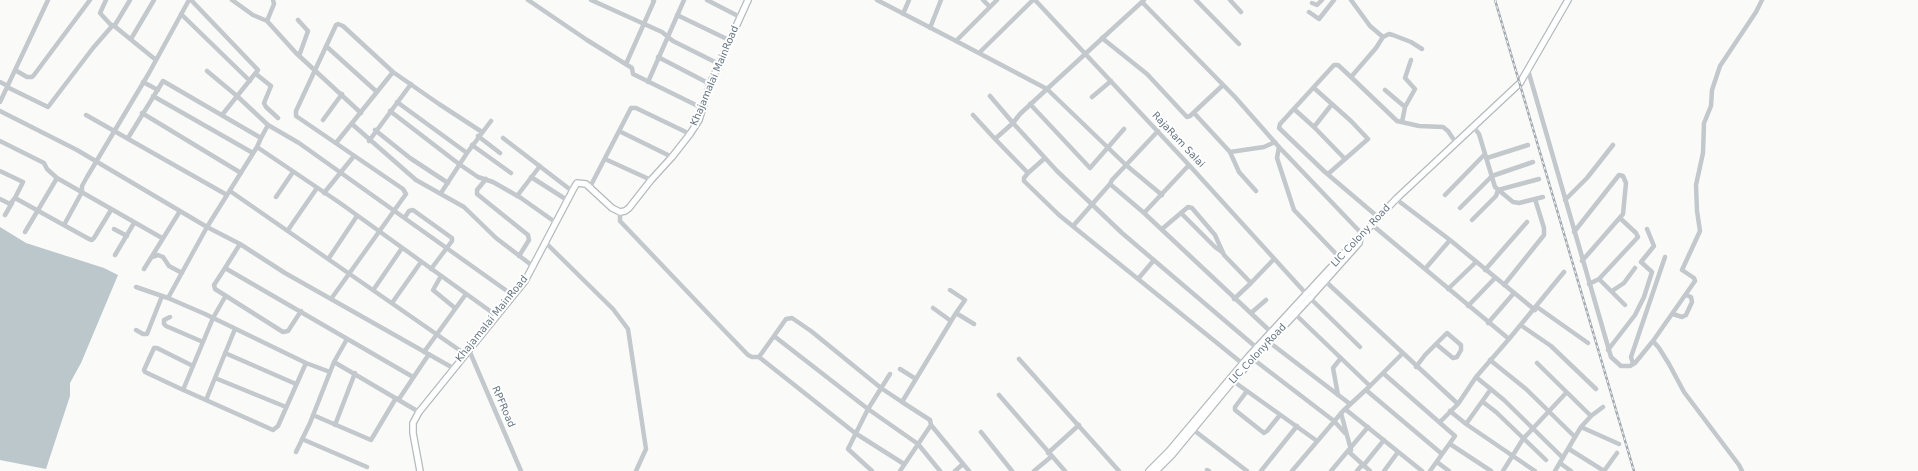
<!DOCTYPE html>
<style>
body{margin:0}
canvas{display:block;background:#fafaf8}
</style>
<canvas width="1918" height="471"></canvas>
<script>
const c = document.querySelector('canvas').getContext('2d');
c.lineJoin = 'round';
function fillPath(path, color) {
  c.fillStyle = color;
  c.fill(path, 'evenodd');
}
function toPath(rows) {
  const path = new Path2D();
  for (const r of rows) {
    path.moveTo(r[0], r[1]);
    for (let i = 2; i < r.length; i += 2) path.lineTo(r[i], r[i + 1]);
  }
  return path;
}
function stroke(path, color, width, dash) {
  c.strokeStyle = color;
  c.lineWidth = width;
  c.lineCap = dash ? 'butt' : 'round';
  c.setLineDash(dash || []);
  c.stroke(path);
}
function write(font, color, halo, rows, align = 'center') {
  c.font = font + ' "DejaVu Sans",sans-serif';
  c.lineWidth = 4;
  c.setLineDash([]);
  c.textBaseline = 'middle';
  c.strokeStyle = halo;
  c.fillStyle = color;
  for (const [text, x, y, turn = 0] of rows) {
    c.save();
    c.translate(x, y);
    c.rotate((+turn || 0) * Math.PI / 180);
    c.textAlign = isNaN(turn) ? turn : align;
    if (halo) c.strokeText(text, 0, 0);
    c.fillText(text, 0, 0);
    c.restore();
  }
}
const water = toPath([
 [0,227,26,243,104,268,118,275,81,363,70,383,70,396,46,469,0,460]
]);
const minor = toPath([
 [106,0,100,13,111,25],
 [191,0,258,70,222,115],
 [232,0,253,15,267,21,296,53,361,113],
 [528,0,587,40,632,68,633,74,704,109],
 [591,0,662,32,673,41,719,64],
 [707,0,740,17],
 [877,0,956,41,997,0],
 [983,0,990,7],
 [1035,0,1189,165,1310,298,1360,347],
 [1144,0,1047,89,1020,114,1013,123,1057,171,1122,233,1257,348],
 [1196,0,1239,44],
 [1230,0,1241,12],
 [1351,0,1370,26,1383,37,1376,48,1351,77,1397,121,1419,126,1443,127,1448,131,1456,143],
 [1142,2,1235,97,1279,147,1363,235],
 [1312,3,1317,5,1322,0],
 [1309,12,1319,19,1334,0],
 [181,14,250,81],
 [903,14,909,0],
 [677,15,729,40],
 [298,20,308,31,299,56],
 [267,21,274,4,273,0],
 [115,25,130,0],
 [930,28,941,0],
 [1383,37,1389,34,1393,35,1411,42,1422,49],
 [1102,38,1147,74,1187,117,1190,116,1223,85],
 [131,39,154,0],
 [956,41,1047,89,1126,165,1162,195],
 [326,46,377,92],
 [979,53,1033,0],
 [658,57,710,84],
 [626,64,654,1,653,0],
 [15,70,27,77,32,77,34,75,90,0],
 [1528,70,1611,357,1621,366,1630,366,1635,363,1653,341,1659,348,1669,364,1684,392,1739,465,1742,471],
 [207,71,237,96,268,125,299,143,514,296],
 [256,74,271,86,264,103,266,107,278,118],
 [1351,77,1338,65,1334,65,1280,124,1279,128,1325,172,1378,217],
 [0,82,8,86],
 [143,82,158,90],
 [648,82,684,0],
 [7,87,48,107,93,48,113,25,156,60],
 [1314,88,1351,121,1368,139,1328,174],
 [1385,90,1405,107],
 [153,96,253,153],
 [990,96,1013,123,995,139,1028,173],
 [1092,97,1111,81],
 [0,102,48,0],
 [397,102,467,153],
 [1030,104,1090,168,1124,129],
 [1332,104,1314,127,1345,159],
 [1294,109,1314,127],
 [0,111,77,150,207,227,168,298],
 [390,111,459,164,478,177,493,182,521,198,555,222],
 [142,113,241,173],
 [1194,113,1230,152,1239,172,1256,191],
 [86,115,227,195],
 [973,115,995,139],
 [323,120,342,94],
 [1402,122,1405,107,1415,89,1405,78,1411,60],
 [352,124,416,180,464,207,496,238,534,267],
 [1473,126,1479,134,1495,187,1513,202,1519,203,1543,197],
 [375,130,410,158,448,183],
 [619,131,672,157],
 [478,136,500,153],
 [128,138,163,81,261,138,257,147],
 [261,138,268,125],
 [503,138,572,191],
 [0,141,44,163,47,169,57,178],
 [369,141,411,84],
 [336,143,393,72],
 [472,145,511,173],
 [1279,147,1277,158,1294,210,1341,259],
 [1230,152,1264,147,1275,142],
 [1045,158,1028,173,1024,178,1024,181,1059,215,1243,364],
 [1487,158,1528,145],
 [605,159,651,180],
 [0,171,23,182,15,198,89,239,92,240,94,238,111,210],
 [531,177,567,200],
 [486,179,477,190,477,194,528,235,529,240,519,256],
 [1110,184,1112,180,1158,131],
 [590,187,631,108,636,108,690,134],
 [230,191,465,354],
 [324,193,354,156],
 [441,193,467,153,491,121],
 [1445,195,1485,154],
 [517,196,540,166],
 [276,197,293,172],
 [0,199,10,204,15,198],
 [1396,199,1450,240,1535,310],
 [1565,200,1587,178,1613,145],
 [1460,208,1492,176,1533,162],
 [620,212,620,221,720,326,748,355,752,357,759,357],
 [1144,213,1189,165],
 [1181,213,1215,247,1222,252],
 [5,215,12,203],
 [405,217,409,211,413,210,452,238,452,241,431,269],
 [1472,220,1496,196,1498,190,1539,179],
 [1371,224,1509,339,1564,272],
 [64,225,82,192,82,186,87,177,149,73,189,0],
 [1073,226,1110,184,1143,212,1271,332],
 [114,229,127,236],
 [1162,229,1188,207,1192,208,1215,235,1224,255,1251,283,1234,299],
 [288,230,317,188],
 [25,232,57,178,162,238],
 [1574,232,1619,175,1623,176,1626,183,1623,214,1582,261],
 [546,243,613,309,628,329,646,449,636,471],
 [240,244,225,268,413,377],
 [115,255,134,223],
 [152,257,158,255,163,257,169,266,182,273],
 [329,258,357,216],
 [225,268,214,285,215,289,283,332,288,331,301,311],
 [144,269,180,211],
 [1425,269,1450,240],
 [1485,270,1527,222],
 [441,276,433,290,455,308],
 [1138,279,1154,260],
 [1323,279,1458,404,1476,377,1509,339],
 [1599,279,1625,305],
 [1251,283,1274,259],
 [1589,284,1599,279,1638,237,1636,233,1621,219],
 [1504,285,1544,235,1544,228,1535,199],
 [136,287,168,298,205,314,306,363,330,372],
 [374,289,402,248],
 [1448,289,1476,262],
 [950,290,965,300,956,313],
 [1612,291,1624,283,1635,268],
 [331,299,406,194,403,189,296,116,296,111,336,25,338,24,343,26,393,72,439,104,482,132],
 [392,303,421,262],
 [1468,306,1495,278],
 [1537,307,1588,343],
 [933,308,951,321],
 [1251,313,1266,300],
 [1673,314,1682,317,1686,315,1692,302,1691,297,1686,295],
 [170,317,164,320,164,324,166,326,203,342],
 [1488,323,1514,293],
 [1522,326,1551,346,1596,389],
 [136,330,143,334,147,334,162,296],
 [774,336,759,357,855,433,904,464],
 [1653,341,1695,281,1694,278,1682,270,1700,231,1697,211,1696,185,1703,153,1704,123,1711,106,1712,90,1720,66,1756,12,1762,0],
 [1269,342,1350,404],
 [469,350,521,471],
 [1608,350,1635,315,1644,297,1652,272,1641,262,1654,246,1647,229],
 [424,352,466,294],
 [225,353,296,384],
 [1019,359,1119,471],
 [1253,359,1334,421,1345,433],
 [1490,360,1526,389,1575,437,1555,471],
 [334,362,347,339],
 [1537,363,1591,416,1603,407],
 [1633,364,1631,357,1665,257],
 [193,366,157,348,154,348,144,370,145,372,179,388,273,430,278,426,306,363],
 [1416,367,1425,355,1447,333,1461,345,1461,350,1457,357,1453,358,1436,344],
 [453,368,285,273,240,244,207,227,257,147,340,203,497,316],
 [900,369,916,379],
 [1383,373,1455,436,1430,471],
 [1476,377,1504,400,1563,458],
 [215,378,286,407],
 [1233,381,1317,441],
 [1370,386,1402,354],
 [183,390,213,318,225,297],
 [1366,390,1442,454],
 [1247,391,1235,407,1235,410,1264,433,1267,431,1280,415],
 [999,395,1065,471],
 [1338,395,1333,368,1341,358],
 [399,399,429,354],
 [206,400,235,329],
 [902,402,930,420,931,425,969,471],
 [1483,402,1496,412,1546,460],
 [1345,409,1422,471],
 [1450,411,1466,424,1535,471],
 [1341,413,1351,450],
 [313,415,371,440,396,398],
 [1440,422,1458,404],
 [1466,424,1491,389],
 [335,425,355,373],
 [1581,427,1591,416],
 [1191,428,1247,471],
 [981,432,1012,471],
 [1575,437,1581,427,1619,444],
 [302,439,367,467],
 [1450,444,1491,471],
 [1569,449,1604,471],
 [296,452,310,423,334,362,419,412],
 [1349,452,1370,471],
 [1048,453,1079,425],
 [1437,462,1449,471],
 [1560,463,1571,471],
 [1363,466,1384,440],
 [1207,470,1209,471],
 [872,471,848,449,868,409,890,374],
 [900,471,931,425],
 [940,471,918,444,868,409,774,336,786,319,792,318,811,331,881,388,902,402,956,313,974,324],
 [955,471,963,464],
 [1034,471,1052,456],
 [1261,471,1297,426],
 [1292,471,1343,411,1370,386,1295,314],
 [1331,471,1368,427],
 [1357,471,1362,465],
 [1384,471,1398,452],
 [1503,471,1523,439,1566,393],
 [1604,471,1617,453]
]);
const major = toPath([
 [420,471,413,433,413,423,419,412,525,281,575,186,577,183,586,184,612,208,620,212,625,211,629,208,651,180,672,157,690,134,699,120,710,84,748,0],
 [1149,471,1169,451,1249,356,1356,240,1360,237,1396,199,1520,83,1568,0],
 [1156,471,1172,455,1233,381,1310,298,1359,243,1360,237]
]);
const rail = toPath([
 [1495,0,1634,471]
]);
const streetNames = [
 ["Khajamalai MainRoad",715,76,-67],
 ["RajaRam Salai",1178,140,47],
 ["LIC Colony Road",1361,236,-47],
 ["Khajamalai MainRoad",492,319,-51],
 ["LIC ColonyRoad",1258,354,-47],
 ["RPFRoad",503,407,67]
];
fillPath(water, '#bbc7cb');
stroke(major, '#b5babe', 8);
stroke(minor, '#c3c8cc', 4.5);
stroke(major, '#fff', 5.5);
stroke(rail, '#a2aab0', 2.5);
stroke(rail, '#fff', 1, [3]);
write('10px', '#657683', '#fff', streetNames);
</script>
